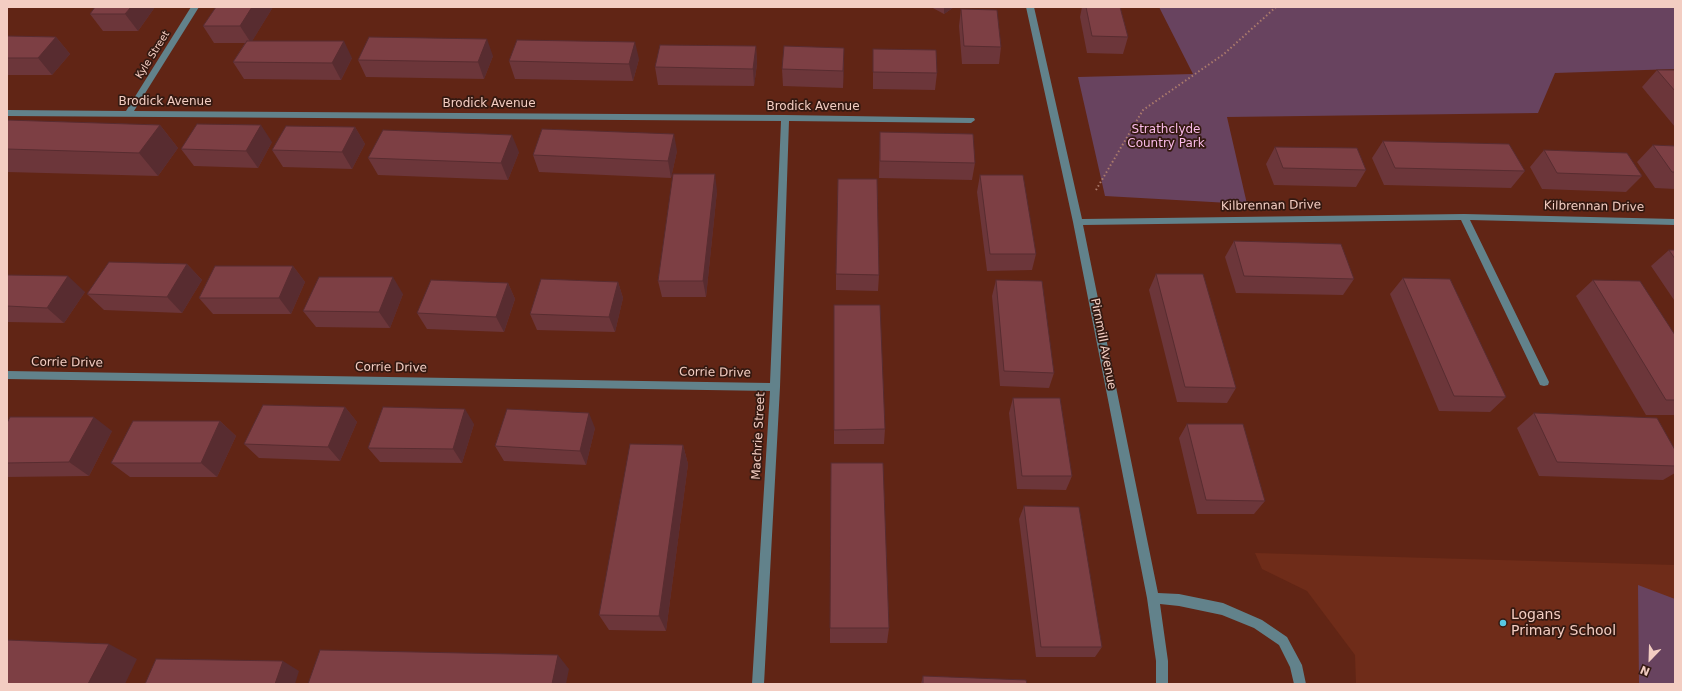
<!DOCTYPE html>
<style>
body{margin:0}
#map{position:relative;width:1682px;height:691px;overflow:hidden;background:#612515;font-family:"DejaVu Sans",sans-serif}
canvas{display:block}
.frame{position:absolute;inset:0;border:8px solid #f3cdc2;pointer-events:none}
.north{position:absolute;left:1630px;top:639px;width:40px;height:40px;-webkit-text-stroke:3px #341911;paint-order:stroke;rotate:203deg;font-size:11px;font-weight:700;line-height:16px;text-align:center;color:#f3cdc2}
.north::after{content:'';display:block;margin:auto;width:14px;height:18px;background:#f3cdc2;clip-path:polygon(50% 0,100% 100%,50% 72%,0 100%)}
</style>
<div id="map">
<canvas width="1682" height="691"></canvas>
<div class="frame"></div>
<div class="north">N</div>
</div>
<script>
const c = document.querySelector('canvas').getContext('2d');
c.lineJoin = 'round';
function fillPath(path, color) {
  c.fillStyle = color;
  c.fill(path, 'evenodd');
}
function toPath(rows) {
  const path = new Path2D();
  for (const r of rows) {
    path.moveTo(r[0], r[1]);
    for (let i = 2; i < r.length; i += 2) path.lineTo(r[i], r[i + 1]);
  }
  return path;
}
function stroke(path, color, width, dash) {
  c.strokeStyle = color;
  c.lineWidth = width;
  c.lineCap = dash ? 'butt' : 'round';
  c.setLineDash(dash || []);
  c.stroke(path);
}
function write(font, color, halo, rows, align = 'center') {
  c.font = font + ' "DejaVu Sans",sans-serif';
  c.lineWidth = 3.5;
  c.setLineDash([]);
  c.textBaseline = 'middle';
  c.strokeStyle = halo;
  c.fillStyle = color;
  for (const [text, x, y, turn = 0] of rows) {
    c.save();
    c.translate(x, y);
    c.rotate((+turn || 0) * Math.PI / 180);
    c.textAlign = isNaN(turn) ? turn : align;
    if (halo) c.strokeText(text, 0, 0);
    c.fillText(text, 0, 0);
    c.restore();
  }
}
const built = toPath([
 [1255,553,1675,565,1675,684,1356,684,1355,655,1307,591,1262,569]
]);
const green = toPath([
 [1159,7,1675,7,1675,69,1555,73,1538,113,1227,117,1247,204,1105,196,1078,77,1193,74],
 [1638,585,1675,599,1675,684,1639,684]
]);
const path = toPath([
 [1096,190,1143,110,1224,54,1276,7]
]);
const minor = toPath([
 [191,7,199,7,134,111,785,115,974,118,975,120,971,123,789,121,780,387,764,684,752,684,770,391,7,379,7,371,770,383,781,121,7,116,7,110,126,111,191,7],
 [1026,7,1034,7,1082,219,1464,214,1675,219,1675,225,1470,220,1549,382,1548,385,1544,386,1540,385,1461,220,1083,225,1158,593,1179,594,1223,603,1262,620,1287,637,1302,665,1306,684,1294,684,1290,667,1279,645,1254,628,1222,615,1179,606,1160,604,1168,661,1168,684,1156,684,1156,661,1147,598,1073,222,1026,7]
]);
const wall = toPath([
 [155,7,138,31,103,31,90,14],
 [273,7,252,41,352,58,341,80,244,79,233,62,245,43,214,43,203,26],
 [931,7,954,7,944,14],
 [1082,7,1120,7,1128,37,1123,54,1087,53,1080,17],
 [961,9,1001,47,999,64,962,64,959,26],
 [7,36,56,37,70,54,52,75,7,75],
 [756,46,757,64,754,86,658,85,655,67],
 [844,48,844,65,843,88,783,86,782,69],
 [873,49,937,73,935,90,873,89],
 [493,56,484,79,366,77,358,60],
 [639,59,633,81,515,79,509,61],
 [1657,70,1675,70,1675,127,1642,87],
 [7,120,160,125,178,148,158,176,7,172],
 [355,127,365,144,352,169,283,167,272,150],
 [880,132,975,163,972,180,879,178],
 [1383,141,1525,171,1511,188,1384,185,1372,158],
 [272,142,258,168,194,166,181,149],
 [1653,145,1675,146,1675,189,1655,188,1637,162],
 [1275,147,1366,170,1356,187,1274,185,1266,164],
 [1544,150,1642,176,1626,192,1542,189,1530,167],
 [677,151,671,178,539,172,533,155],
 [519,152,508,180,378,175,368,158],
 [980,175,1036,254,1032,270,987,271,977,192],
 [717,191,706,297,662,297,658,281],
 [1234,241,1354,279,1343,295,1236,293,1225,257],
 [1669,250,1675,250,1675,300,1674,300,1651,266],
 [187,264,202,280,182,313,104,310,87,294],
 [293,266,305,282,291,314,213,314,199,298],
 [836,274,879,275,878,291,836,290],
 [1156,274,1236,388,1227,403,1177,402,1149,290],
 [7,275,85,292,64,323,7,322],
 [1403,278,1506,397,1490,412,1439,411,1390,294],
 [996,280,1054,373,1049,388,1000,386,992,296],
 [1593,280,1675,335,1675,415,1646,415,1576,296],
 [618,282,623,298,615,332,537,330,530,314],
 [508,283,515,299,504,332,427,329,417,313],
 [403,294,390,328,316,327,303,311],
 [834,305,885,429,884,444,834,444],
 [1013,398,1072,476,1066,490,1017,489,1009,413],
 [345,407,357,422,340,461,259,458,244,444],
 [1534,413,1675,450,1675,473,1663,480,1539,476,1517,428],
 [220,421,236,436,217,477,130,477,111,463],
 [7,423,112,431,89,476,7,477],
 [474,424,462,463,380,462,368,448],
 [1187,424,1265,501,1254,514,1197,514,1179,438],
 [595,428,586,465,504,461,495,446],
 [683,445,688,464,666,631,609,630,599,615],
 [1024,506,1102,647,1095,657,1036,657,1019,519],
 [830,628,889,628,887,643,830,643],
 [923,676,1027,684,921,684]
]);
const shadedWall = toPath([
 [131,7,155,7,138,31,125,14],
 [252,7,273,7,251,43,240,26],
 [944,7,954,7,944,14],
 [56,37,70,54,52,75,38,58],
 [487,39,493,56,484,79,478,62],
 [344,41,352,58,341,80,332,63],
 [635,42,639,59,633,81,629,64],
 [756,46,757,64,754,86,753,69],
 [844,48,844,65,843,88,843,71],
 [160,125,178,148,158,176,139,153],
 [261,125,272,142,258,168,246,151],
 [355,127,365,144,352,169,342,152],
 [674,134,677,151,671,178,668,161],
 [512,135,519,152,508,180,501,163],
 [715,174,717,191,706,297,703,281],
 [187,264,202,280,182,313,167,297],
 [293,266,305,282,291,314,279,298],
 [68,276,85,292,64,323,47,308],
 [393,277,403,294,390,328,379,312],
 [618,282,623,298,615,332,609,317],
 [508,283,515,299,504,332,496,317],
 [345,407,357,422,340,461,328,447],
 [465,409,474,424,462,463,453,449],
 [589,413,595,428,586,465,580,451],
 [94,417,112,431,89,476,69,462],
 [220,421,236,436,217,477,201,463],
 [683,445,688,464,666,631,659,616],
 [109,644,137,659,125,684,88,684],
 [558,655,569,669,566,684,552,684],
 [283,661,299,671,295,684,275,684]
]);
const building = toPath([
 [95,7,131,7,125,14,90,14,95,7],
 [216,7,252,7,240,26,203,26,216,7],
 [1086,7,1120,7,1128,37,1092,36,1086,7],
 [961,9,997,10,1001,47,964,46,961,9],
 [7,36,56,37,38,58,7,58,7,36],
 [369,37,487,39,478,62,358,60,369,37],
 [517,40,635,42,629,64,509,61,517,40],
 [247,41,344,41,332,63,233,62,247,41],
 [660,45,756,46,753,69,655,67,660,45],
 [784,46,844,48,843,71,782,69,784,46],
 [873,49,936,50,937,73,873,72,873,49],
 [1657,70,1675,70,1675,91,1657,70],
 [7,120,160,125,139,153,7,149,7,120],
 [197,124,261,125,246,151,181,149,197,124],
 [286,126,355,127,342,152,272,150,286,126],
 [542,129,674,134,668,161,533,155,542,129],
 [383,130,512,135,501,163,368,158,383,130],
 [880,132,973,134,975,163,880,161,880,132],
 [1383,141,1509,144,1525,171,1395,168,1383,141],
 [1653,145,1675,146,1675,172,1672,172,1653,145],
 [1275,147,1357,148,1366,170,1283,168,1275,147],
 [1544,150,1627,153,1642,176,1557,173,1544,150],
 [673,174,715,174,703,281,658,281,673,174],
 [980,175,1023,175,1036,254,990,254,980,175],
 [838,179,877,179,879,275,836,274,838,179],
 [1234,241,1341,244,1354,279,1244,276,1234,241],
 [1669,250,1675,250,1675,259,1669,250],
 [109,262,187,264,167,297,87,294,109,262],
 [215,266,293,266,279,298,199,298,215,266],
 [1156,274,1203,274,1236,388,1185,387,1156,274],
 [7,275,68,276,47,308,7,306,7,275],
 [319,277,393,277,379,312,303,311,319,277],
 [1403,278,1450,279,1506,397,1454,396,1403,278],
 [541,279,618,282,609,317,530,314,541,279],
 [431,280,508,283,496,317,417,313,431,280],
 [996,280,1042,281,1054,373,1004,371,996,280],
 [1593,280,1640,281,1675,335,1675,400,1666,400,1593,280],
 [834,305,880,305,885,429,834,430,834,305],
 [1013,398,1060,398,1072,476,1022,476,1013,398],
 [263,405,345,407,328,447,244,444,263,405],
 [383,407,465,409,453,449,368,448,383,407],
 [507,409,589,413,580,451,495,446,507,409],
 [1534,413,1657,418,1675,450,1675,466,1557,462,1534,413],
 [10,417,94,417,69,462,7,463,7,423,10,417],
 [133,421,220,421,201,463,111,463,133,421],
 [1187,424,1243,424,1265,501,1206,500,1187,424],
 [630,444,683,445,659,616,599,615,630,444],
 [831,463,883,463,889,628,830,628,831,463],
 [1024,506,1079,507,1102,647,1041,647,1024,506],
 [7,640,109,644,88,684,7,684,7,640],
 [320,650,558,655,552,684,308,684,320,650],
 [156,659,283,661,275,684,145,684,156,659],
 [923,676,1026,680,1027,684,923,684,923,676]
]);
const markers = [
 [1503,623,4,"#58c8e4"]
];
const farStreetnames = [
 ["Kyle Street",153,55,-58]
];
const streetNames = [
 ["Brodick Avenue",165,102],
 ["Brodick Avenue",489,104],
 ["Brodick Avenue",813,107],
 ["Kilbrennan Drive",1271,206,-1],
 ["Kilbrennan Drive",1594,207,1],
 ["Pirnmill Avenue",1103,344,79],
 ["Corrie Drive",67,363,1],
 ["Corrie Drive",391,368,1],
 ["Corrie Drive",715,373,1],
 ["Machrie Street",759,436,-87]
];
const parkNames = [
 ["Strathclyde",1166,130],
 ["Country Park",1166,144]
];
const nearPoinames = [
 ["Logans",1511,615],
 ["Primary School",1511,631]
];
fillPath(built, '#6f2c19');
fillPath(green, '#68435f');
stroke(path, '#ab7a6c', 2, [1.5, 2.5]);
fillPath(minor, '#62828b');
fillPath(wall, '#6c363a');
fillPath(shadedWall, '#582c30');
fillPath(building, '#7d3f44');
stroke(building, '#582c30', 1);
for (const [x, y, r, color] of markers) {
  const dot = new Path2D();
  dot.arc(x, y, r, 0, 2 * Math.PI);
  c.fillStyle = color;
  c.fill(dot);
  stroke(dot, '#341911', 1.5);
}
write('10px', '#f3cdc2', '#341911', farStreetnames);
write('12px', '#f3cdc2', '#341911', streetNames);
write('12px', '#fbbcea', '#341911', parkNames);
write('14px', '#f3cdc2', '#341911', nearPoinames, 'left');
</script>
